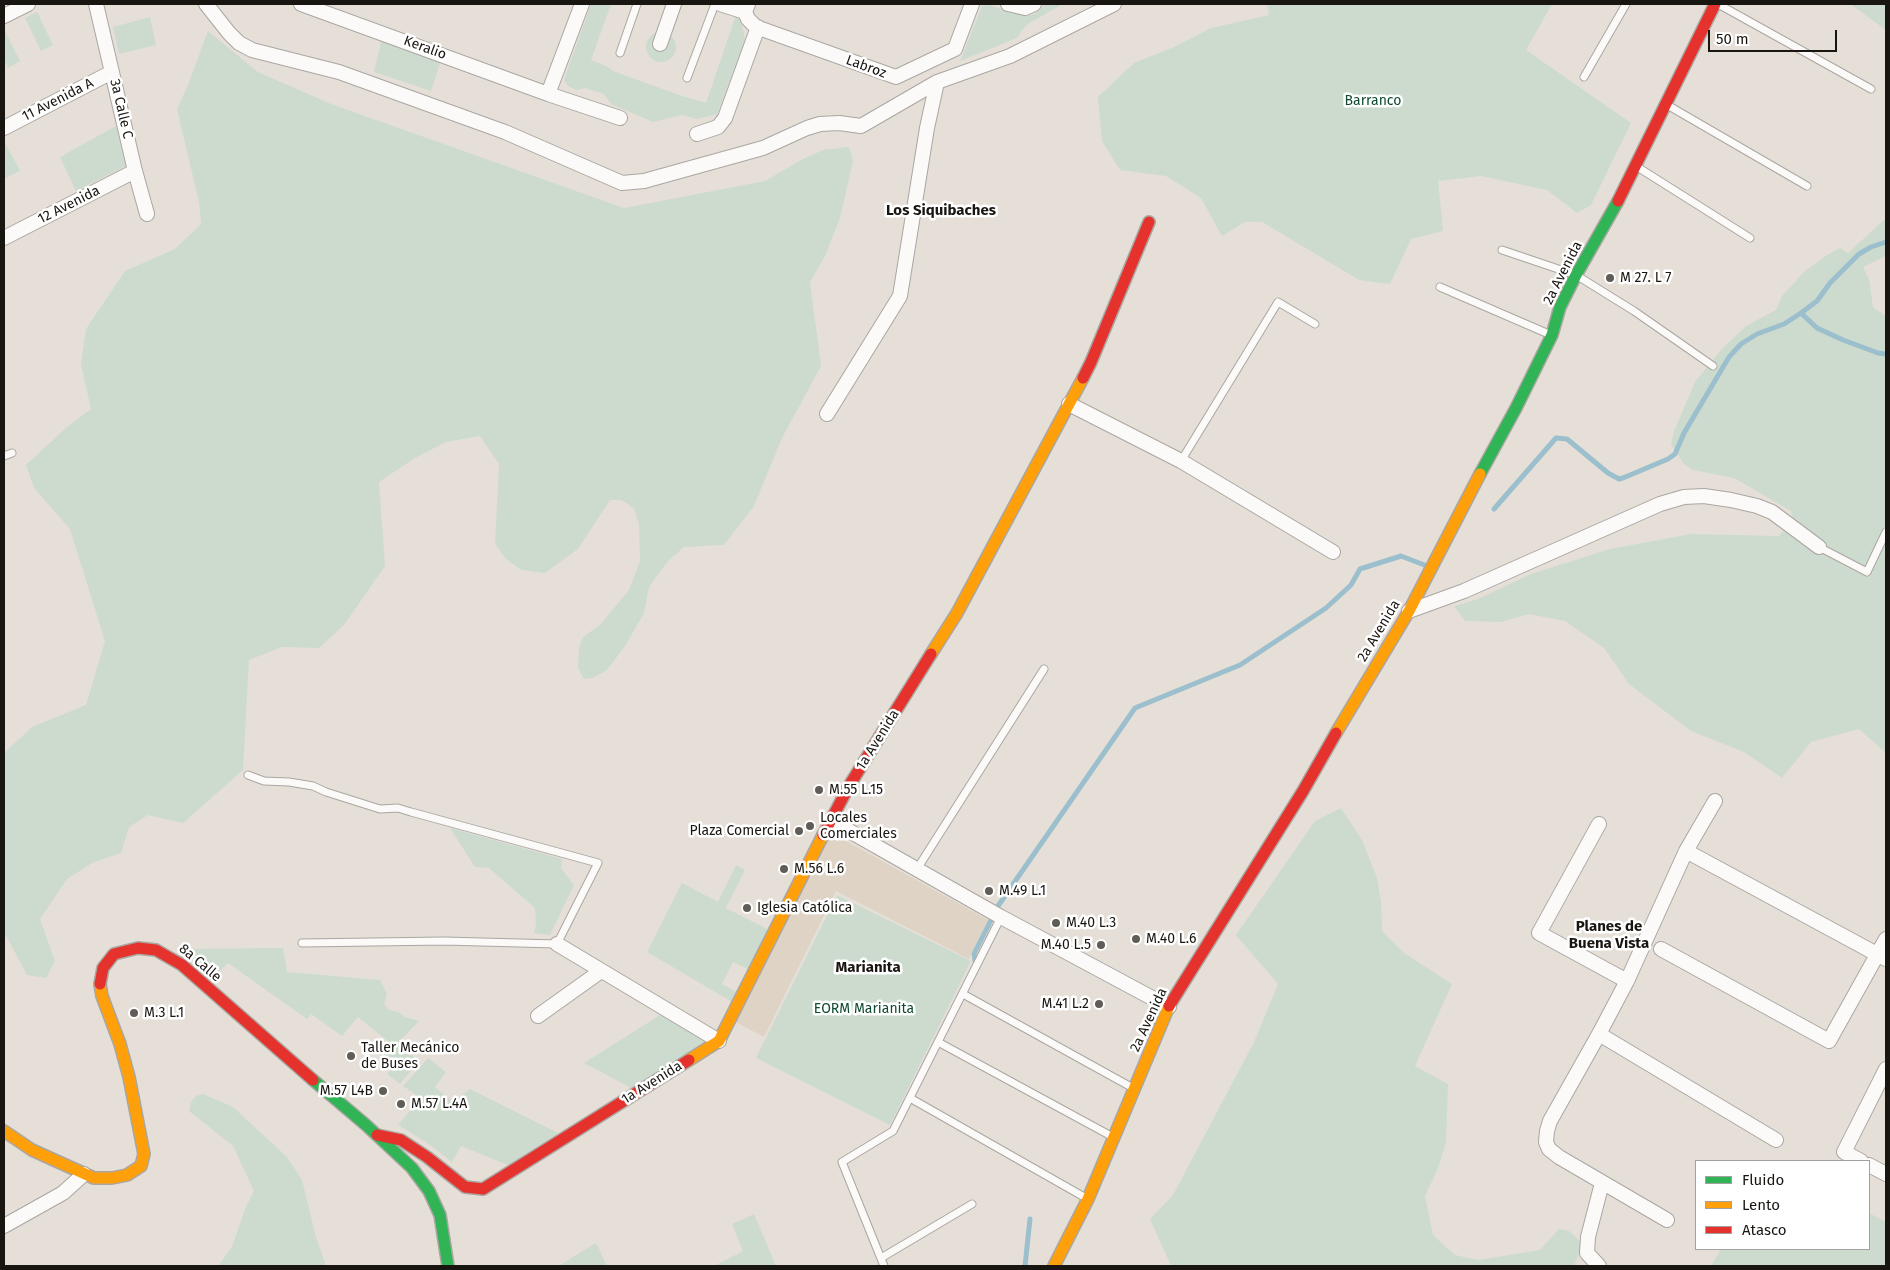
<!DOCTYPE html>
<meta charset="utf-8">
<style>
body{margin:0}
#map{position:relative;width:1890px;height:1270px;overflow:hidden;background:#e5dfd8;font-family:"Fira Sans",sans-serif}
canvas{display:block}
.frame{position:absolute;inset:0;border:5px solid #191511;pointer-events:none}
.legend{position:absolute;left:1695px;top:1160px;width:175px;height:90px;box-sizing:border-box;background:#fff;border:1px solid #a3a1a0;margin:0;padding:6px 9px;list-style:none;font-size:15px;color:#191511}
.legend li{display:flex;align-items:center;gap:10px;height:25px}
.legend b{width:25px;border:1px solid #a3a1a0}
.scale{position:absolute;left:1708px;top:30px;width:129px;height:22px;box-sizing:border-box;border:2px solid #191511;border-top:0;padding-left:6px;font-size:15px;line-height:18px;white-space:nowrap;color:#191511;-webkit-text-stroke:4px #fff;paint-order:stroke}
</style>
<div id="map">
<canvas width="1890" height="1270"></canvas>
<div class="frame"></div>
<ul class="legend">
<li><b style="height:6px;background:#30b455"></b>Fluido</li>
<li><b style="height:6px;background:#ff9f0a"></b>Lento</li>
<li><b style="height:6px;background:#e5322d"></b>Atasco</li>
</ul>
<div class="scale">50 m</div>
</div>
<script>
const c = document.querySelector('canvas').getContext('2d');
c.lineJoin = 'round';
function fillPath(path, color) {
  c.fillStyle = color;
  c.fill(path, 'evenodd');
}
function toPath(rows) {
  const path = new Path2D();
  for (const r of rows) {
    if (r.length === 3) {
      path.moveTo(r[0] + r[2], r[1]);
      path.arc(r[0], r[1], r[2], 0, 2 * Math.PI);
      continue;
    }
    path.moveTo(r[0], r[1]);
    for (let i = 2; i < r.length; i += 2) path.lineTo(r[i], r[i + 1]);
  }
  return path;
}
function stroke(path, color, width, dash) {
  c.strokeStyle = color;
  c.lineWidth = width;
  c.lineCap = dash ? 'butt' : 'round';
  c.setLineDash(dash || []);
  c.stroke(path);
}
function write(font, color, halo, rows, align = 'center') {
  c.font = font + ' "Fira Sans",sans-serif';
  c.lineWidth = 5;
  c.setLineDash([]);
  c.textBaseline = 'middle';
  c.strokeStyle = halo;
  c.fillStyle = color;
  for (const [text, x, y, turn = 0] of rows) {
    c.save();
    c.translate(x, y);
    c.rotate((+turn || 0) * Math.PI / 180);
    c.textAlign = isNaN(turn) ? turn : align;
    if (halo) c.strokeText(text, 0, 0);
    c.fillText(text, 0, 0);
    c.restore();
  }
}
const built = toPath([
 [828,831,988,920,969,959,836,891,764,1037,734,1021]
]);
const green = toPath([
 [591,4,611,4,591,60,606,66,613,71,682,96,706,103,736,15,742,24,745,40,717,114,697,119,682,115,653,122,611,104,604,94,585,88,576,90,568,86,564,80],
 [1045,4,1063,4,1026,25,1017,38,960,61,982,6,989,5,1025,16,1034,14],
 [1267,4,1552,4,1526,50,1631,123,1591,205,1577,213,1547,190,1481,176,1438,181,1443,231,1411,239,1390,284,1359,280,1262,222,1245,222,1222,236,1201,198,1166,176,1120,170,1102,141,1098,97,1134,63,1174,47,1211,28,1269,15],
 [1850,4,1886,4,1886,30],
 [37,12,53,45,41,51,25,18],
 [150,17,156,45,119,54,113,27],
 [4,29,20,61,8,68,4,59],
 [208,31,258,72,331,104,624,208,765,181,803,159,823,150,849,147,853,161,840,218,825,256,810,282,821,366,782,438,754,506,724,545,684,547,668,561,649,587,644,613,625,646,607,670,593,678,584,679,578,668,579,648,583,637,600,625,629,590,640,561,639,524,634,509,628,504,621,500,610,500,578,549,545,573,521,570,506,559,495,544,499,464,480,436,446,442,415,458,379,482,385,566,344,625,319,648,282,647,249,660,243,770,183,823,148,815,129,827,121,853,92,863,67,879,40,919,55,961,46,978,27,975,4,932,4,753,32,727,86,705,105,641,70,529,34,488,26,465,68,426,91,409,81,365,86,329,125,271,175,249,201,224,199,202,177,109,188,85],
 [661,47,15],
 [383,34,443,54,431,91,374,72],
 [116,126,126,166,76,191,60,157],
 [4,141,20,171,4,179],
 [1886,218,1886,256,1863,267,1869,279,1873,307,1886,316,1886,753,1859,729,1811,742,1782,778,1744,752,1691,731,1629,684,1604,648,1565,621,1529,614,1501,622,1465,621,1454,606,1478,599,1531,574,1610,549,1691,534,1779,536,1793,520,1791,511,1734,478,1693,470,1684,464,1671,444,1674,431,1695,382,1721,350,1746,326,1776,310,1782,296,1805,271,1827,255,1840,248,1848,253],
 [1341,808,1362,840,1377,878,1381,902,1382,931,1404,953,1452,984,1415,1066,1448,1084,1446,1143,1438,1168,1425,1196,1433,1235,1455,1255,1478,1260,1540,1250,1559,1229,1569,1231,1583,1244,1574,1266,1171,1266,1150,1219,1173,1195,1254,1042,1278,984,1236,935,1315,821],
 [450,828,562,859,561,868,574,885,550,935,534,933,536,924,535,908,489,868,475,867],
 [736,865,745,870,726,908,769,930,750,970,733,962,722,984,738,993,734,1003,647,952,682,883,718,902],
 [837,895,971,961,890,1125,756,1058],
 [283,948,287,972,380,980,387,994,384,1004,389,1010,398,1012,405,1017,419,1021,398,1043,419,1061,400,1084,387,1074,397,1064,382,1053,390,1043,358,1017,342,1036,311,1014,307,1019,228,963,213,978,178,949],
 [665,1012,714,1041,635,1090,584,1063],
 [428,1058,446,1072,435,1087,453,1102,470,1089,558,1133,508,1165,461,1146,452,1162,426,1142,398,1125,421,1098,403,1086],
 [203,1094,233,1107,287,1157,302,1180,316,1237,326,1266,218,1266,232,1247,245,1209,254,1191,233,1146,189,1111,191,1102,196,1096],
 [1869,1213,1886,1222,1886,1266,1711,1266,1721,1249,1869,1249],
 [754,1214,776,1266,714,1266,743,1251,732,1224],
 [596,1243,607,1266,559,1266,576,1255]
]);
const stream = toPath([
 [1801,313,1817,328,1843,340,1878,353,1886,354],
 [1494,509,1556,438,1567,439,1608,473,1619,479,1623,478,1668,459,1675,454,1684,433,1729,357,1741,344,1757,334,1784,324,1801,313,1817,301,1830,283,1859,254,1871,247,1886,242],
 [975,961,974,954,998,906,1135,708,1240,665,1326,608,1351,585,1360,569,1401,556,1427,566],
 [1025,1266,1030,1219]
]);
const lane = toPath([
 [1718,4,1871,89],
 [620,53,637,4],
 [1584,77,1626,4],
 [687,78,715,4],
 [1669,106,1807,186],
 [1639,168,1750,238],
 [1502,250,1576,275,1634,311,1713,366],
 [1440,287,1551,335],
 [4,456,12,453],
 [1181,461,1278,302,1315,324],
 [1819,547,1867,572,1886,532],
 [248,775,264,781,289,782,313,786,326,792,380,809,398,808,411,812,598,863,557,944,444,941,302,943],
 [917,869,1044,669],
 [963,994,1133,1088],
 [938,1042,1113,1137],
 [910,1098,1086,1198],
 [881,1258,972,1204],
 [884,1266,842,1162,893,1131,1001,917]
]);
const street = toPath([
 [96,4,135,171,147,214],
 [206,4,229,33,239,43,252,50,339,72,505,132,622,183,644,181,763,148,807,128,820,124,839,123,861,126,937,82,1010,56,1114,4],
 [301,4,548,94,620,118],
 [720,4,745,12],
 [748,4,745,12,748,19,756,27,896,77,955,49,972,4],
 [1008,4,1025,8,1034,4],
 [4,16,28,4],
 [660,44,674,4],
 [548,94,582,4],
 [4,128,112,72],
 [697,134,718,127,725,118,758,27],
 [4,238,135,171],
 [1069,404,1181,461,1333,552],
 [827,414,900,296,927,128,937,82],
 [1409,611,1464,591,1660,504,1684,497,1704,496,1731,500,1757,506,1772,512,1819,547],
 [830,820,1001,917,1169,1007],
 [1599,824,1539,933,1627,981],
 [1686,851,1886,959],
 [557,944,719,1041],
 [1661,949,1829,1041,1886,939],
 [538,1016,601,971],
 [1599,1034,1776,1140],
 [1861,1161,1844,1152,1886,1069],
 [1869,1165,1886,1174],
 [1667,1220,1559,1157,1549,1149,1546,1142,1547,1131,1550,1121,1599,1034,1627,981,1686,851,1715,801],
 [4,1226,63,1193,84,1174],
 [1599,1266,1587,1253,1588,1237,1602,1183]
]);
const fast = toPath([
 [1480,474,1516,408,1552,335,1560,307,1576,275,1618,201],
 [313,1080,366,1125,412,1168,429,1191,440,1215,448,1266]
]);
const slow = toPath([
 [931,654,957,613,1083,378],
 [1336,733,1409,611,1480,474],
 [689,1060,719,1041,823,835],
 [4,1131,32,1150,94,1178,112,1178,127,1175,141,1166,144,1154,129,1077,120,1044,102,996,100,984],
 [1054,1266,1088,1199,1169,1006]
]);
const jam = toPath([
 [1618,201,1715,4],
 [1083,378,1091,362,1149,222],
 [823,835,849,786,931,654],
 [100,984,103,968,114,954,138,948,156,950,182,965,313,1080],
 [1169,1006,1303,791,1336,733],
 [377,1135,401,1140,427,1157,465,1187,483,1189,689,1060]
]);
const markers = [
 [1610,278,5,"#605c57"],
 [819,790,5,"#605c57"],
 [810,826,5,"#605c57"],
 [799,831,5,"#605c57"],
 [784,869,5,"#605c57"],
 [989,891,5,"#605c57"],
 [747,908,5,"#605c57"],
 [1056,923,5,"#605c57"],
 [1136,939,5,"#605c57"],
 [1101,945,5,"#605c57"],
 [1099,1004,5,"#605c57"],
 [134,1013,5,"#605c57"],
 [351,1056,5,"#605c57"],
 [383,1091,5,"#605c57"],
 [401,1104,5,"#605c57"]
];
const streetNames = [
 ["Keralio",425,48,20],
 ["Labroz",866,67,20],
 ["11 Avenida A",58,100,-27],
 ["3a Calle C",121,109,77],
 ["12 Avenida",69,205,-27],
 ["2a Avenida",1563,273,-63],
 ["2a Avenida",1379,631,-59],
 ["1a Avenida",878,740,-58],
 ["8a Calle",200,963,40],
 ["2a Avenida",1149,1020,-65],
 ["1a Avenida",652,1083,-32]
];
const parkNames = [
 ["Barranco",1373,101],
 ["EORM Marianita",864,1009]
];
const poiNames = [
 ["M 27. L 7",1620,278],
 ["M.55 L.15",829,790],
 ["Locales",820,818],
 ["Comerciales",820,834],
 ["Plaza Comercial",789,831,"right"],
 ["M.56 L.6",794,869],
 ["M.49 L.1",999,891],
 ["Iglesia Católica",757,908],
 ["M.40 L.3",1066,923],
 ["M.40 L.6",1146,939],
 ["M.40 L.5",1091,945,"right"],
 ["M.41 L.2",1089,1004,"right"],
 ["M.3 L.1",144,1013],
 ["Taller Mecánico",361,1048],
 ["de Buses",361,1064],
 ["M.57 L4B",373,1091,"right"],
 ["M.57 L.4A",411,1104]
];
const neighbourhoodNames = [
 ["Los Siquibaches",941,211],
 ["Planes de",1609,927],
 ["Buena Vista",1609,944],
 ["Marianita",868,968]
];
fillPath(built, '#ded3c5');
fillPath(green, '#cddbce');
stroke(stream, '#9cbfcd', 5);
stroke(lane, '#aaa6a1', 9);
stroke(street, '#aaa6a1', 16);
stroke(fast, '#aaa6a1', 14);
stroke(slow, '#aaa6a1', 14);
stroke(jam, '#aaa6a1', 14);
stroke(lane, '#fbfaf9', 7);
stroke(street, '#fbfaf9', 14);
stroke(fast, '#30b455', 11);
stroke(slow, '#ff9f0a', 11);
stroke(jam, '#e5322d', 11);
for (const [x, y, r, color] of markers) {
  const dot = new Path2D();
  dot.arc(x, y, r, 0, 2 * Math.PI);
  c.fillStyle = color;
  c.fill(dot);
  stroke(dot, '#fff', 2);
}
write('14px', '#191511', '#fff', streetNames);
write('14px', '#0f4b31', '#fff', parkNames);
write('14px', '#191511', '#fff', poiNames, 'left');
write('bold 15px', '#191511', '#fff', neighbourhoodNames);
</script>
